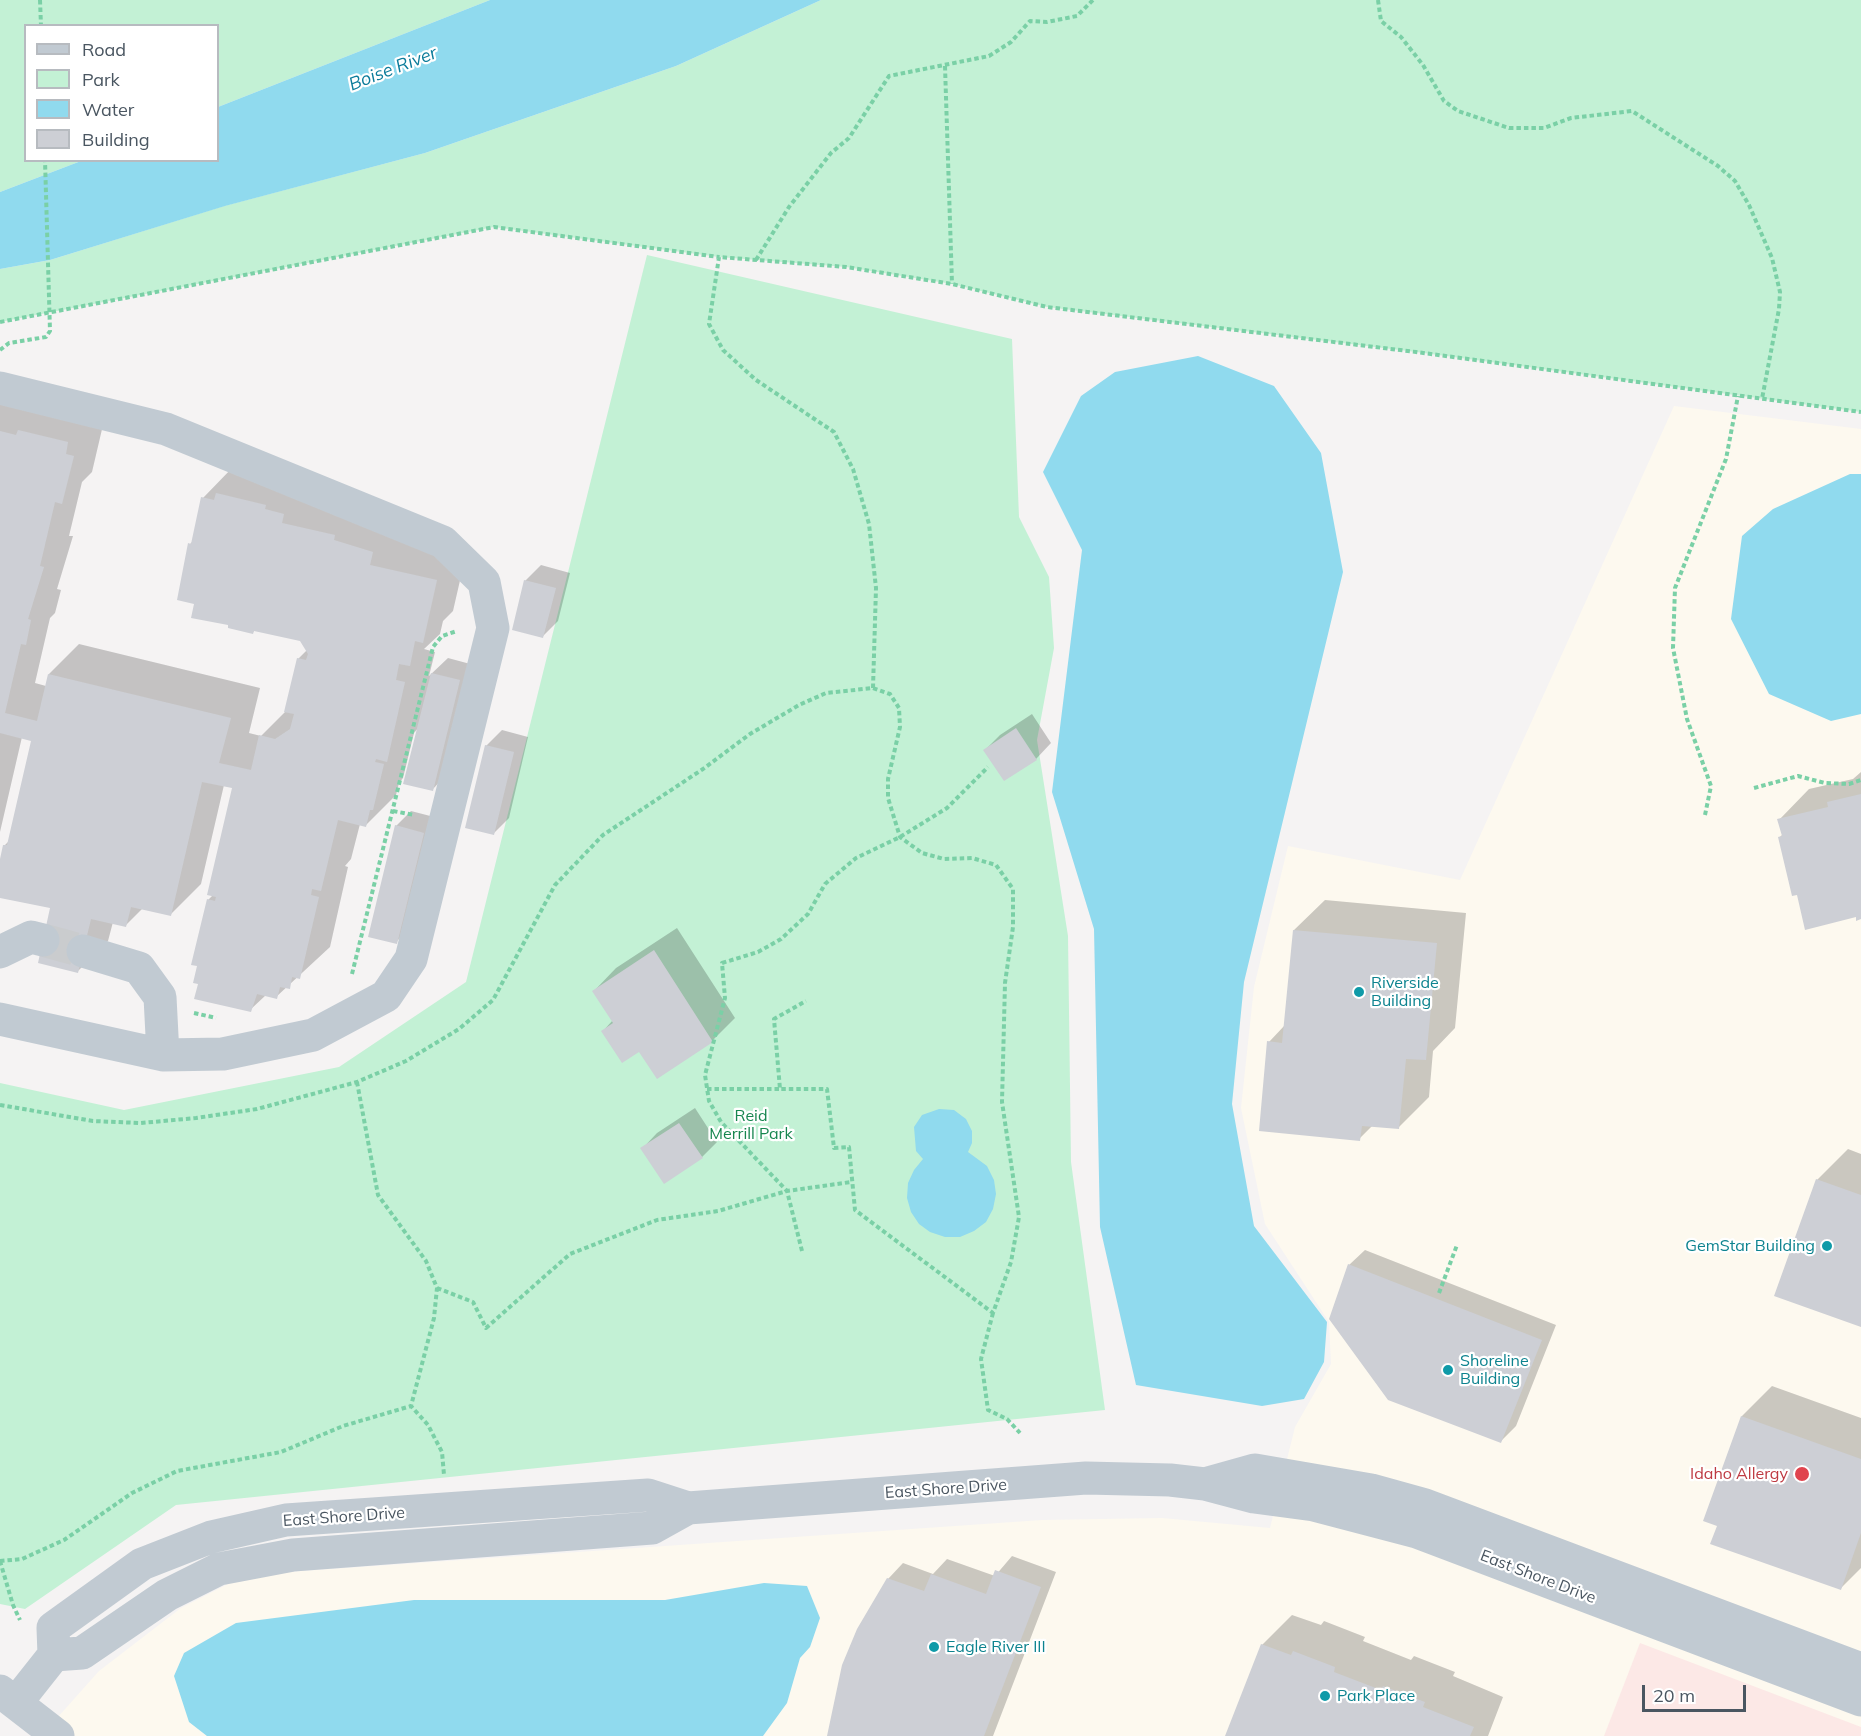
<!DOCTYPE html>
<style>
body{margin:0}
#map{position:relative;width:1861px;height:1736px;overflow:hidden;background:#f5f3f3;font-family:Mulish,sans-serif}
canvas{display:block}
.legend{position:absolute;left:24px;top:24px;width:195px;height:138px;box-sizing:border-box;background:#fff;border:2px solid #b7bbc0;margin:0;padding:8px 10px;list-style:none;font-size:18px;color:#4a5661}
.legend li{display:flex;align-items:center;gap:12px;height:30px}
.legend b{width:30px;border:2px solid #b7bbc0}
.scale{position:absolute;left:1642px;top:1685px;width:104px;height:27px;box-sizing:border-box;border:3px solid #4a5661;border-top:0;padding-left:8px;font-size:18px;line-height:21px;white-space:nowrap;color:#4a5661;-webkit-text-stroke:4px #fff;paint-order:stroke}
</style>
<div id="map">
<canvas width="1861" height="1736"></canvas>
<ul class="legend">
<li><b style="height:8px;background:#c1cad2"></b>Road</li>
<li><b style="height:16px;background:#c3f1d5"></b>Park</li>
<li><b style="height:16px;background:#90daee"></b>Water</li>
<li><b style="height:16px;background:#cdcfd5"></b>Building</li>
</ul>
<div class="scale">20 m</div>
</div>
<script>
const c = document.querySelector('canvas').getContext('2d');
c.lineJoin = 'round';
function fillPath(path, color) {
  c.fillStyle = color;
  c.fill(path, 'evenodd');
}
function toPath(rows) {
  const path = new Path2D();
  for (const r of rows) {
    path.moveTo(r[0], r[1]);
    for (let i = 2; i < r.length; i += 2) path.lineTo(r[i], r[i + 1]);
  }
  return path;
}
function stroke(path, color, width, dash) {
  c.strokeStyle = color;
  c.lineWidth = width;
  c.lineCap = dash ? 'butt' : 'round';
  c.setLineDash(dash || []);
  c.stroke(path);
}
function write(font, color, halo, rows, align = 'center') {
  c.font = font + ' Mulish,sans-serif';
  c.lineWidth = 4.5;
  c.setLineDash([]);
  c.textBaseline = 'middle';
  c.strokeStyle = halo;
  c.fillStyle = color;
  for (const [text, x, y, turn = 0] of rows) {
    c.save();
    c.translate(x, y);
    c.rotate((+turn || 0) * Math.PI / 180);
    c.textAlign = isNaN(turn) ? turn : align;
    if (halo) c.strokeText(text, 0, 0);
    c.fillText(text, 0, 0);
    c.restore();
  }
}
const commercial = toPath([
 [1674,406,1861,429,1861,1736,41,1736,99,1671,181,1608,230,1583,288,1572,1042,1520,1162,1518,1270,1528,1295,1427,1331,1364,1329,1322,1265,1224,1241,1108,1254,987,1288,846,1460,880]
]);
const medical = toPath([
 [1640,1643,1861,1727,1861,1736,1604,1736]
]);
const green = toPath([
 [0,0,490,0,218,107,218,26,26,26,26,160,81,161,0,192],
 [821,0,1861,0,1861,412,1416,352,1047,307,952,284,846,267,719,257,494,227,0,322,0,269,50,260,224,206,425,153,676,66],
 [647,255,1012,339,1019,517,1049,577,1054,648,1037,740,1068,936,1071,1162,1105,1410,176,1505,25,1609,0,1604,0,1083,124,1110,339,1067,466,982]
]);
const water = toPath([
 [490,0,821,0,676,66,425,153,225,206,50,260,0,269,0,192,81,161,218,160,218,107],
 [1198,356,1274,386,1321,453,1343,572,1244,982,1232,1104,1254,1226,1327,1322,1324,1362,1304,1399,1262,1406,1136,1385,1100,1227,1094,929,1052,792,1082,550,1043,472,1081,396,1115,372],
 [1850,474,1861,474,1861,714,1831,721,1769,694,1731,619,1742,536,1773,509],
 [939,1109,954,1110,966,1119,972,1131,972,1143,968,1152,987,1166,994,1180,996,1194,993,1209,986,1222,974,1231,960,1237,945,1237,930,1232,919,1224,911,1212,907,1198,908,1183,914,1170,923,1159,916,1151,914,1127,922,1115],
 [764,1583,807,1586,820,1618,810,1647,800,1658,787,1703,763,1736,207,1736,189,1722,174,1676,184,1653,236,1623,414,1600,665,1600]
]);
const shadow = toPath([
 [0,394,103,425,92,472,82,482,69,536,73,536,57,589,61,590,55,613,50,618,35,683,46,686,49,674,79,644,260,688,249,733,261,736,286,711,298,659,307,650,301,640,256,629,253,632,230,623,196,603,190,544,193,541,203,498,233,467,467,550,453,611,443,621,440,634,424,649,435,652,429,676,448,658,474,665,447,774,432,790,419,727,414,733,403,778,399,783,396,795,366,825,360,824,351,859,345,866,348,867,330,947,276,997,266,995,250,1010,200,982,208,900,213,895,234,787,224,785,201,884,170,915,143,908,126,925,113,922,108,941,78,971,52,907,0,896,0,866,5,845,9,841,33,740,22,737,0,832],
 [541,565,570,573,558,621,543,636,525,581],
 [1032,714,1051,743,1036,759,985,750,1000,735],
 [502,730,528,737,509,818,494,833,486,746],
 [1861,772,1861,918,1798,893,1779,838,1783,834,1779,820,1809,789,1853,779],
 [411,811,438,818,411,927,396,942,396,826],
 [1325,900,1466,913,1455,1028,1433,1051,1429,1097,1398,1128,1373,1125,1359,1139,1269,1042,1285,1025,1294,930],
 [677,928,735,1018,712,1041,639,1050,603,1031,613,1020,594,991,616,968],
 [695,1108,717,1142,702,1157,642,1149,657,1133],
 [1848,1149,1861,1154,1861,1326,1817,1180],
 [1365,1250,1556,1325,1516,1426,1501,1441,1349,1265],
 [1772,1386,1861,1418,1861,1568,1840,1589,1718,1525,1742,1416],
 [1012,1556,1056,1572,993,1736,828,1736,888,1579,903,1563,933,1574,947,1559,995,1576],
 [1292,1615,1321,1625,1324,1621,1365,1637,1363,1641,1411,1660,1414,1656,1455,1672,1453,1676,1503,1697,1488,1736,1227,1736,1262,1645]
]);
const building = toPath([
 [18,430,68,442,66,454,74,456,62,504,55,502,40,566,44,567,28,619,31,620,26,645,21,644,5,713,37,721,48,674,231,718,219,763,251,770,259,735,275,739,290,729,294,714,284,712,297,658,306,660,308,654,300,641,254,631,253,634,228,628,228,625,191,618,194,604,177,600,188,543,191,544,201,497,214,500,216,493,266,505,265,509,284,514,282,523,335,535,334,540,373,552,370,565,437,580,423,643,415,641,410,666,399,664,396,680,405,682,387,762,376,759,375,762,384,764,373,810,370,810,366,827,338,820,321,891,312,889,311,895,319,897,300,979,292,977,290,989,280,987,277,999,257,994,251,1012,194,999,198,984,193,983,197,966,191,965,207,899,215,901,216,897,207,895,232,788,202,782,171,916,131,907,126,927,91,919,78,973,38,963,50,908,0,898,0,859,3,845,7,845,31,741,0,733,0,431,16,435],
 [524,580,556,588,543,638,512,630],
 [431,673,460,680,433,791,403,784],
 [1016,728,1037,760,1004,781,983,750],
 [485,745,514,752,494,835,465,828],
 [1861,794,1861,919,1856,921,1856,917,1805,930,1797,895,1792,896,1778,837,1782,836,1777,819,1828,807,1827,802],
 [395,825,424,833,397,944,368,937],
 [1293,930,1437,943,1426,1060,1406,1059,1399,1129,1362,1126,1360,1141,1259,1131,1267,1041,1282,1043],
 [654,950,713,1042,657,1079,639,1052,622,1063,601,1031,613,1023,592,991],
 [679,1123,703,1158,664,1184,640,1148],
 [1816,1179,1861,1195,1861,1327,1774,1296],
 [1348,1264,1542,1340,1501,1443,1388,1400,1329,1319],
 [1741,1416,1861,1459,1861,1533,1841,1590,1710,1544,1717,1526,1703,1521],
 [995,1570,1041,1587,984,1736,827,1736,842,1665,857,1629,887,1578,924,1591,931,1574,986,1594],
 [1261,1644,1291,1655,1293,1651,1335,1667,1334,1672,1381,1690,1383,1686,1425,1702,1423,1707,1474,1727,1470,1736,1225,1736]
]);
const minorTunnel = toPath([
 [43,940,83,951]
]);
const path = toPath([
 [40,0,41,26],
 [1378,0,1381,21,1401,37,1423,65,1444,101,1458,111,1509,128,1544,128,1571,118,1632,111,1718,166,1735,181,1749,205,1772,258,1780,292,1779,309,1762,399],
 [945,66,952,284],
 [756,260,789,207,831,153,849,138,889,76,989,56,1011,42,1030,21,1047,22,1077,16,1093,0],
 [0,322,494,227,719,257],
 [0,350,9,343,46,337,50,331,45,160],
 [873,688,876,588,869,524,853,469,834,432,756,380,723,350,709,324,719,257,846,267,952,284,1047,307,1416,352,1861,412],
 [1754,788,1798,776,1825,783,1849,784,1861,780],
 [393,811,414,815],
 [1705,815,1711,786,1687,719,1673,648,1675,588,1726,459,1738,396],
 [352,974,433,647,442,636,457,631],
 [194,1013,216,1018],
 [357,1082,378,1195,426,1261,437,1288,434,1318,411,1406,428,1425,442,1452,444,1475],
 [707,1089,780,1089],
 [0,1105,93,1121,141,1123,196,1118,257,1109,357,1082,406,1061,459,1029,493,1000,555,885,603,835,703,769,750,734,799,705,826,693,873,688,890,694,899,708,900,727,888,779,888,798,900,837,922,853,944,859,972,858,996,865,1013,889,1013,927,1005,983,1002,1102,1019,1217,1011,1262,993,1313,855,1210,849,1147,834,1148,827,1089,780,1089,774,1019,806,1001],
 [802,1251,787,1191,721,1122,709,1101,705,1075,725,998,722,963,758,952,781,939,808,914,825,884,856,858,900,837,947,808,988,767],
 [437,1288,473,1302,486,1328,570,1254,657,1220,718,1211,787,1191,851,1182],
 [1439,1293,1457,1245],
 [993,1313,981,1359,988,1410,1007,1419,1020,1433],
 [0,1561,22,1559,64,1540,132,1493,177,1471,281,1452,343,1426,411,1406],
 [0,1561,13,1605,20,1620]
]);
const minor = toPath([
 [0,388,166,429,443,542,484,582,493,628,411,959,386,996,313,1035,223,1054,163,1055,0,1019],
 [83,951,139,968,160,997,163,1055],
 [0,952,31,937,43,940],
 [688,1508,652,1528,293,1555,219,1569,167,1595,82,1653,54,1655,53,1628,142,1564,211,1537,286,1520,648,1495,688,1508,1086,1478,1170,1480,1205,1484],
 [1861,1669,1425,1505,1371,1490,1255,1470,1205,1484,1254,1497,1314,1505,1417,1532,1861,1700],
 [0,1691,58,1736],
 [16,1703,54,1655]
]);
const markers = [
 [1359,992,6,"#0f9aa8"],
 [1827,1246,6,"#0f9aa8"],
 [1448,1370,6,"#0f9aa8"],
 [1802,1474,8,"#e0444e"],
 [934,1647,6,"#0f9aa8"],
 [1325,1696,6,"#0f9aa8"]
];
const cultureNames = [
 ["Riverside",1371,983],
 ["Building",1371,1001],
 ["GemStar Building",1815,1246,"right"],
 ["Shoreline",1460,1361],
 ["Building",1460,1379],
 ["Eagle River III",946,1647],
 ["Park Place",1337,1696]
];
const parkNames = [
 ["Reid",751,1116],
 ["Merrill Park",751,1134]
];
const healthNames = [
 ["Idaho Allergy",1788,1474]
];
const streetNames = [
 ["East Shore Drive",946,1489,-4],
 ["East Shore Drive",344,1517,-4],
 ["East Shore Drive",1538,1577,21]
];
const waterNames = [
 ["Boise River",393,69,-21]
];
fillPath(commercial, '#fdf9ef');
fillPath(medical, '#fce8e6');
fillPath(green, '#c3f1d5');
fillPath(water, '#90daee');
fillPath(shadow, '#0003');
fillPath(building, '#cdcfd5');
stroke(minorTunnel, '#caccce', 33, [33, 16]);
stroke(path, '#7ad0a6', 4, [4.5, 3]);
stroke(minor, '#c1cad2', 33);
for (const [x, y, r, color] of markers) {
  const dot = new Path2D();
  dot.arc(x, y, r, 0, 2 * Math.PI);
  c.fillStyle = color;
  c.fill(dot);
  stroke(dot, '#fff', 2);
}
write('16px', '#0d838f', '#fff', cultureNames, 'left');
write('16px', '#17864f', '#fff', parkNames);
write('16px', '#be3a42', '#fff', healthNames, 'right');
write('16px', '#4a5661', '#fff', streetNames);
write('italic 18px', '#0c7c9b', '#fff', waterNames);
</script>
